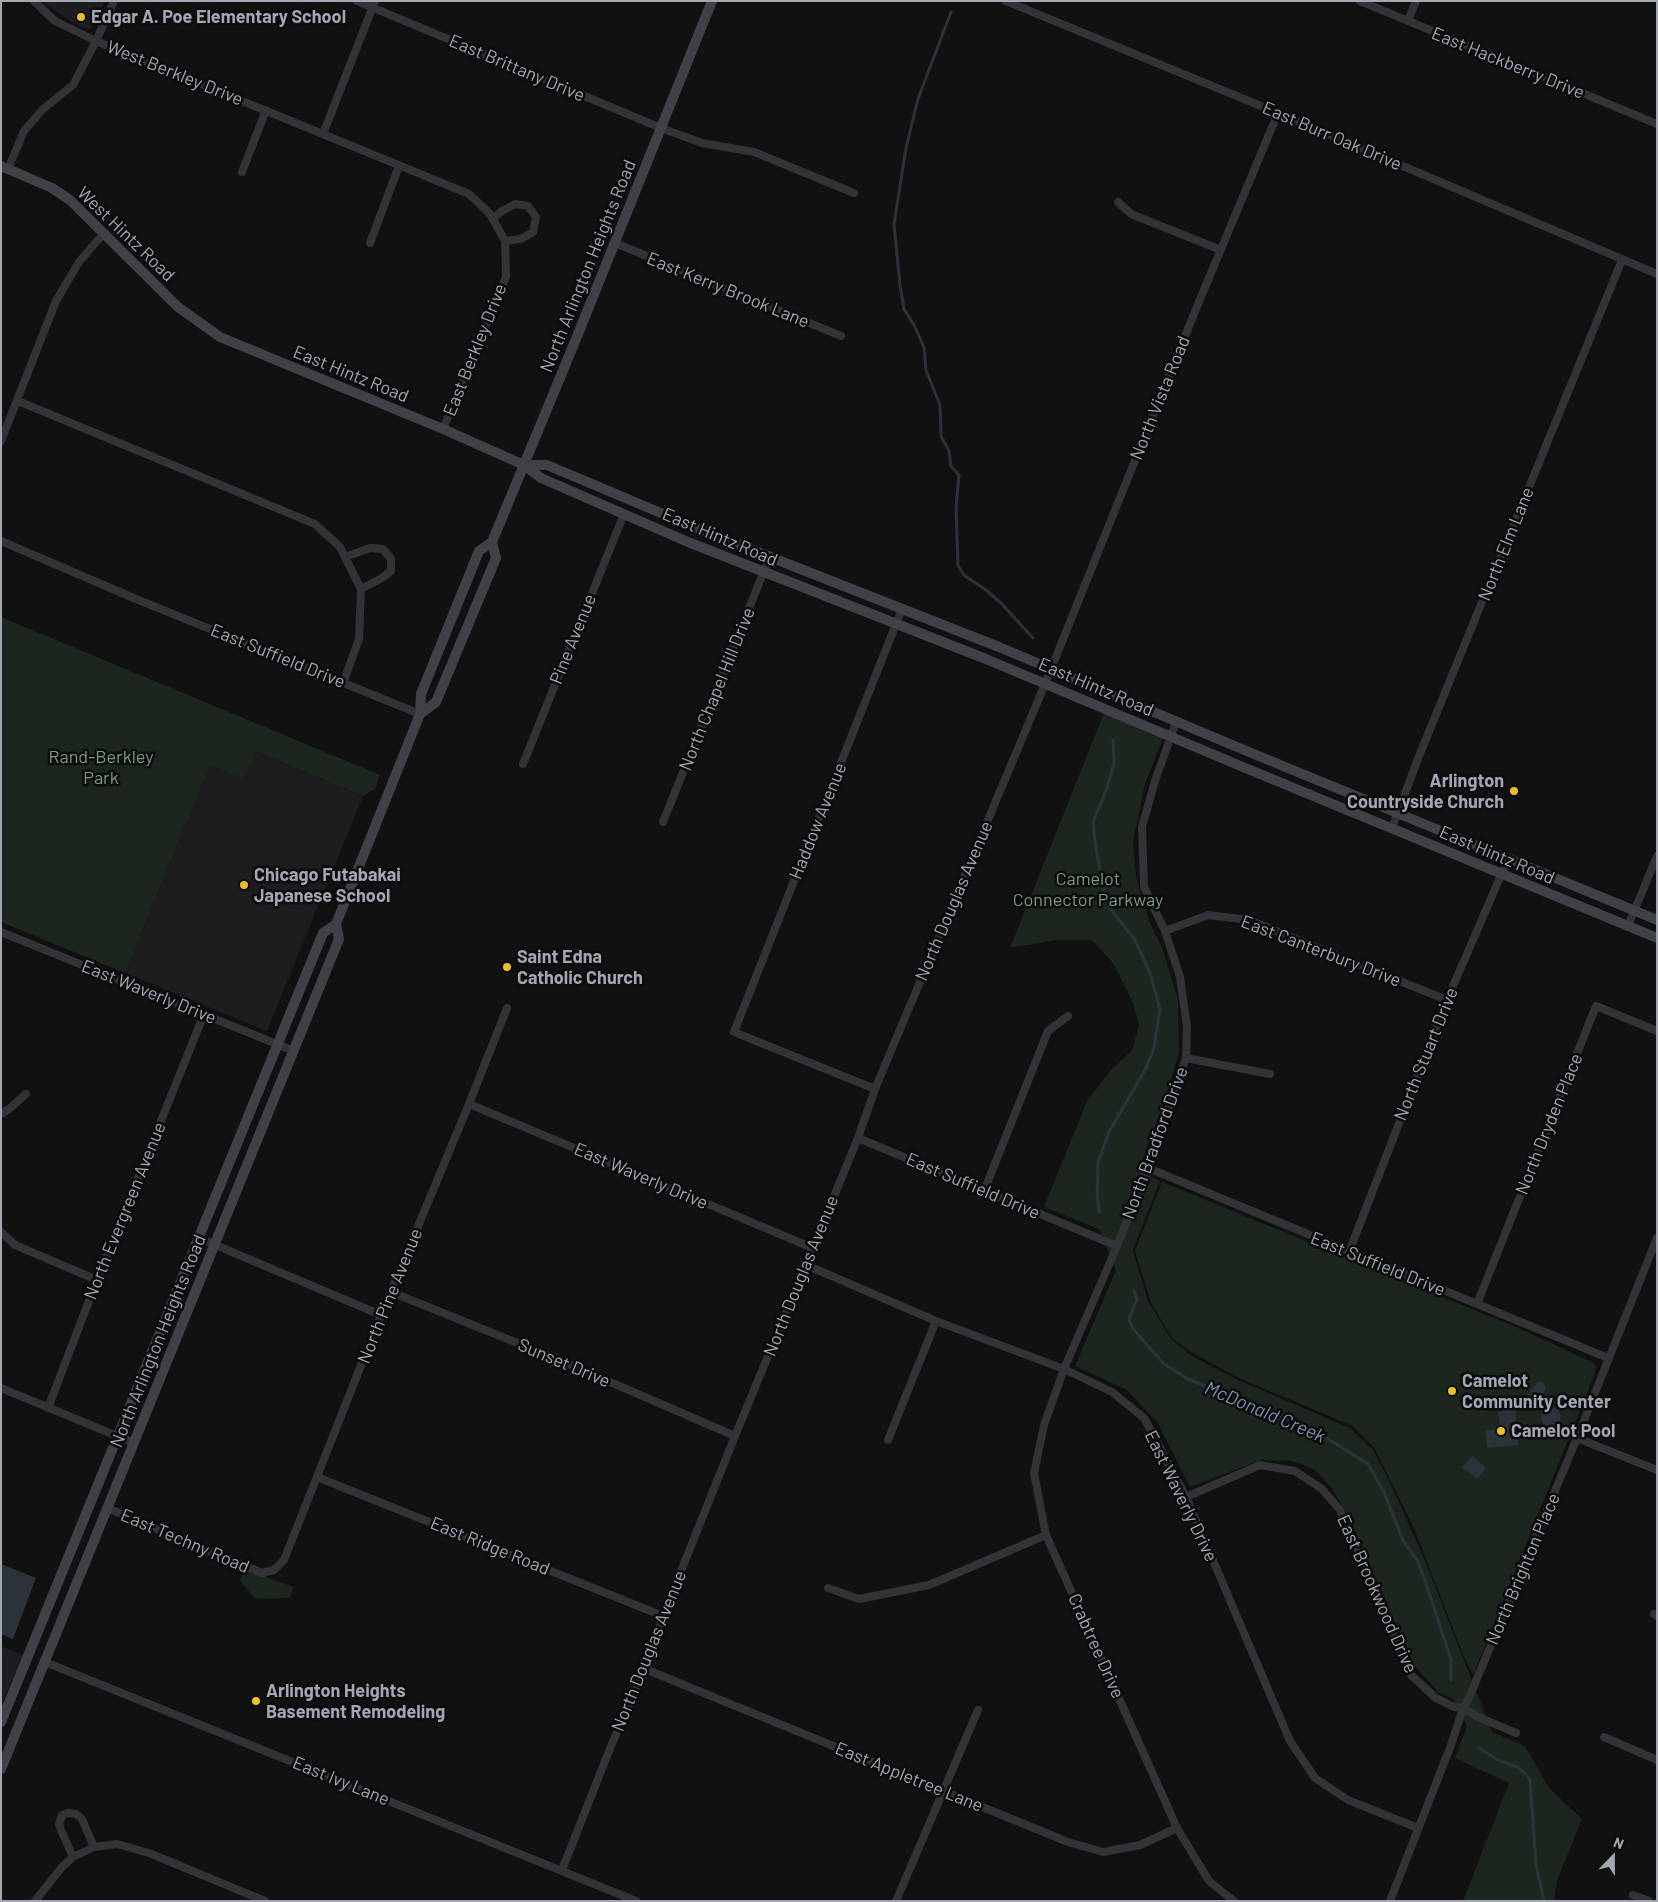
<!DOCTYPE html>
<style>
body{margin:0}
#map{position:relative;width:1658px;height:1902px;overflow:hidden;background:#111112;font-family:Barlow,sans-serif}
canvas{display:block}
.frame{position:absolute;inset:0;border:2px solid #a3a6b3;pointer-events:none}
.north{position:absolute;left:1588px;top:1832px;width:50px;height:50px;-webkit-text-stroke:4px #0c0c0d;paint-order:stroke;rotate:22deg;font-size:14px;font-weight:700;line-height:20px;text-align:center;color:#a3a6b3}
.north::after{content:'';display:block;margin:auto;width:18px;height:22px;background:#a3a6b3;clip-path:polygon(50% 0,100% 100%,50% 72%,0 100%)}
</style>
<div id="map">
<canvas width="1658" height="1902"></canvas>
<div class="frame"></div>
<div class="north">N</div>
</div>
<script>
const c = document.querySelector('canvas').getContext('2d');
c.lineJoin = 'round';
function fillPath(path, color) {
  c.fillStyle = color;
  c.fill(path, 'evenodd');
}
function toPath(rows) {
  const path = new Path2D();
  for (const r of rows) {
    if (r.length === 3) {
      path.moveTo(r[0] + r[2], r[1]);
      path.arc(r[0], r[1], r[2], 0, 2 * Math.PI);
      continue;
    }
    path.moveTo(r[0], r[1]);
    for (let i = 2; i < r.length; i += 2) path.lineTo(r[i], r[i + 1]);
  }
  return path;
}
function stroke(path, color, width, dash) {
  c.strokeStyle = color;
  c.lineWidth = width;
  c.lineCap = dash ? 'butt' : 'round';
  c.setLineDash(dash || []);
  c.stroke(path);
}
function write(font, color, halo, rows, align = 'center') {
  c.font = font + ' Barlow,sans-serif';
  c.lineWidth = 5;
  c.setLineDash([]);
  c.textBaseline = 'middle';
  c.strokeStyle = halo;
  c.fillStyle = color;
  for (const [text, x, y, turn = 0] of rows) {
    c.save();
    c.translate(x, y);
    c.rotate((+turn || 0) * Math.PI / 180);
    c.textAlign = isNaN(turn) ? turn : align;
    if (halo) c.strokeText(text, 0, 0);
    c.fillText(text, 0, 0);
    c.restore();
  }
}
const built = toPath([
 [42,1,105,1,95,25,90,29,84,28,70,21],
 [255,751,363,796,267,1031,125,973,210,765],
 [1,1646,23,1655,1,1706]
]);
const green = toPath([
 [1,617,380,775,375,789,363,796,255,751,244,779,210,765,125,973,1,922],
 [1104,713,1163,738,1145,784,1133,841,1136,876,1141,895,1150,923,1163,950,1178,1000,1179,1052,1167,1094,1138,1171,1160,1181,1133,1250,1148,1301,1171,1339,1192,1356,1236,1379,1350,1428,1373,1450,1390,1482,1426,1563,1492,1732,1525,1746,1549,1788,1582,1819,1557,1881,1554,1901,1463,1901,1509,1783,1455,1758,1467,1726,1452,1698,1439,1693,1414,1665,1351,1522,1333,1490,1314,1469,1293,1461,1261,1460,1190,1487,1158,1423,1127,1390,1075,1366,1116,1270,1099,1229,1044,1207,1087,1101,1111,1070,1132,1050,1139,1026,1134,1005,1113,963,1092,940,1056,940,1010,948],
 [1162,1182,1518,1328,1594,1363,1596,1367,1594,1376,1473,1675,1465,1659,1413,1526,1375,1449,1353,1426,1241,1379,1191,1352,1173,1339,1164,1325,1151,1303,1135,1251],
 [246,1570,294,1587,289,1598,255,1599,240,1580]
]);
const water = toPath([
 [1538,1382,1544,1383,1546,1389,1539,1401,1534,1400,1528,1394],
 [1506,1403,1515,1404,1518,1445,1487,1448,1485,1430,1500,1429,1498,1412,1503,1411],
 [1551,1417,10],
 [1472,1456,1486,1468,1477,1479,1462,1467],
 [1,1564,36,1578,13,1639,1,1634]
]);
const stream = toPath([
 [951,12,918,99,906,148,894,224,900,285,904,309,914,325,924,347,926,370,940,405,941,436,949,451,951,466,959,475,956,508,958,566,965,576,986,590,1001,603,1033,638],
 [1100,1212,1097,1198,1098,1162,1109,1132,1146,1068,1154,1048,1160,1009,1150,973,1135,940,1109,907,1106,900,1096,849,1093,822,1107,788,1114,763,1113,740],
 [1134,1291,1137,1299,1129,1319,1133,1329,1164,1364,1188,1379,1316,1431,1368,1464,1384,1492,1403,1541,1417,1560,1426,1583,1451,1660,1451,1680],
 [1479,1748,1498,1760,1517,1767,1526,1774,1530,1780,1536,1865,1544,1901]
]);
const street = toPath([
 [34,1,55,21,96,41,469,194,490,214,505,241,506,277,443,429],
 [357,1,661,128,702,143,754,152,854,193],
 [1006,1,1278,113,1657,274],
 [1360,1,1657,124],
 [1408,21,1416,1],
 [323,134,375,1],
 [8,169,24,131,43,109,73,85,96,41,114,1],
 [242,172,266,110],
 [1118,202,1131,214,1221,250],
 [493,219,502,211,515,204,528,206,536,217,533,232,521,239,505,241],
 [370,243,399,166],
 [615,243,841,336],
 [18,401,315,524,340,547,361,589,359,639,343,683],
 [1,441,56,301,79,262,104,233],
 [1,541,136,599,420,714],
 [345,557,370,548,383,549,391,559,391,571,382,578,361,589],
 [1176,722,1155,781,1142,827,1144,887,1165,931,1180,977,1187,1027,1186,1058,1148,1168,1117,1246,1064,1369,1044,1425,1034,1473,1046,1535,1177,1828,1209,1881,1234,1901],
 [523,764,624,514],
 [663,822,770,556],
 [1392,828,1419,756,1622,260],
 [1628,926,1657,856],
 [1165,931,1208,915,1249,920,1447,1000],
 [1,932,294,1051],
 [1186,1058,1270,1074],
 [875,1089,734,1032,902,609],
 [469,1104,813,1248],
 [1,1114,9,1109,26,1094],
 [858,1138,1117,1246],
 [1148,1168,1608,1358],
 [984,1191,1048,1031,1068,1016],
 [1,1232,15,1245,97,1280],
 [199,1238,381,1315],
 [1349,1252,1447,1000,1508,859],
 [806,1265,936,1321,1064,1369,1112,1392,1144,1418,1186,1497,1290,1741,1315,1778,1348,1800,1418,1828],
 [391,1292,557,1359,735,1436],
 [1477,1304,1596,1006,1657,1031],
 [1,1388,134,1443],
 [48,1408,97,1280,204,1014],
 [1577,1438,1657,1470],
 [888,1440,936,1321],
 [317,1477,663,1616],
 [1186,1497,1260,1465,1295,1471,1322,1489,1340,1510,1411,1675,1436,1698,1454,1707,1463,1708,1478,1717,1516,1733],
 [107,1508,262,1573,274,1570,284,1560,381,1315,469,1104,507,1008],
 [828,1588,859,1599,929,1585,1046,1535],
 [1654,1614,1657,1616],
 [45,1662,636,1901],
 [645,1669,1068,1842,1103,1852,1140,1845,1177,1828],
 [1604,1737,1657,1760],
 [73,1857,61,1830,59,1824,62,1815,68,1813,76,1814,82,1819,94,1847],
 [562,1870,611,1746,645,1669,663,1616,735,1436,858,1138,875,1089,1045,684,1196,309,1278,113],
 [1633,1895,1649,1901],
 [35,1901,62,1867,73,1857,94,1847,117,1844,149,1853,265,1901],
 [896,1901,978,1710],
 [1390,1901,1451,1745,1463,1708,1469,1698,1577,1438,1657,1238]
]);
const secondary = toPath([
 [1,166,52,188,70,200,178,307,220,337,443,429,524,465,541,478,688,542,986,659,1243,767,1657,938],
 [524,465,547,465,694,527,999,647,1249,752,1657,920],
 [420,714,436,702,496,558,492,542],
 [1,1722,323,933,336,924],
 [1,1769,339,939,336,924,420,714,421,694,479,551,492,542,576,339,712,1]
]);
const markers = [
 [81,17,5,"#eabe31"],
 [1514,791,5,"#eabe31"],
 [244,885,5,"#eabe31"],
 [507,967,5,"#eabe31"],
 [1452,1391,5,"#eabe31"],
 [1501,1431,5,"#eabe31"],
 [256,1701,5,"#eabe31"]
];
const poiNames = [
 ["Edgar A. Poe Elementary School",91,17],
 ["Arlington",1504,781,"right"],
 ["Countryside Church",1504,802,"right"],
 ["Chicago Futabakai",254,875],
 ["Japanese School",254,896],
 ["Saint Edna",517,957],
 ["Catholic Church",517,978],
 ["Camelot",1462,1381],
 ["Community Center",1462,1402],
 ["Camelot Pool",1511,1431],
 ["Arlington Heights",266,1691],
 ["Basement Remodeling",266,1712]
];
const streetNames = [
 ["East Hackberry Drive",1508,63,22],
 ["East Brittany Drive",517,68,23],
 ["West Berkley Drive",175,73,22],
 ["East Burr Oak Drive",1332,136,23],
 ["West Hintz Road",126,234,44],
 ["North Arlington Heights Road",588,266,-68],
 ["East Kerry Brook Lane",728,290,22],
 ["East Berkley Drive",475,350,-68],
 ["East Hintz Road",351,374,22],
 ["North Vista Road",1160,398,-68],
 ["East Hintz Road",720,537,23],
 ["North Elm Lane",1506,544,-68],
 ["Pine Avenue",573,639,-68],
 ["East Suffield Drive",278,656,22],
 ["East Hintz Road",1096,687,23],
 ["North Chapel Hill Drive",717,689,-68],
 ["Haddow Avenue",818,821,-68],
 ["East Hintz Road",1497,855,23],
 ["North Douglas Avenue",954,901,-67],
 ["East Canterbury Drive",1321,951,21],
 ["East Waverly Drive",149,992,22],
 ["North Stuart Drive",1426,1054,-68],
 ["North Dryden Place",1549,1124,-68],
 ["North Bradford Drive",1155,1143,-70],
 ["East Waverly Drive",641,1176,23],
 ["East Suffield Drive",973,1186,23],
 ["North Evergreen Avenue",125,1211,-68],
 ["East Suffield Drive",1378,1264,22],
 ["North Douglas Avenue",801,1276,-68],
 ["North Pine Avenue",390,1296,-68],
 ["North Arlington Heights Road",158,1341,-68],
 ["Sunset Drive",564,1363,23],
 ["East Waverly Drive",1181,1496,64],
 ["East Techny Road",185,1541,23],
 ["East Ridge Road",490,1546,22],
 ["North Brighton Place",1523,1569,-67],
 ["East Brookwood Drive",1377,1594,66],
 ["Crabtree Drive",1096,1646,66],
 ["North Douglas Avenue",649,1651,-68],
 ["East Appletree Lane",909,1777,22],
 ["East Ivy Lane",341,1781,22]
];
const parkNames = [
 ["Rand-Berkley",101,757],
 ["Park",101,778],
 ["Camelot",1088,879],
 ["Connector Parkway",1088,900]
];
const waterNames = [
 ["McDonald Creek",1265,1412,23]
];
fillPath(built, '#1d1d1f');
fillPath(green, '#1d251f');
fillPath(water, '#2b323a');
stroke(stream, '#2b323a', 3);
stroke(street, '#323237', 8);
stroke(secondary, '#404147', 10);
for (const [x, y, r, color] of markers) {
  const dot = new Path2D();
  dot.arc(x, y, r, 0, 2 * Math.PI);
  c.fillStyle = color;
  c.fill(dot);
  stroke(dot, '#0c0c0d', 2);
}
write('bold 18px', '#a3a6b3', '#0c0c0d', poiNames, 'left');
write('18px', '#a3a6b3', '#0c0c0d', streetNames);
write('18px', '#7a9d80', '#0c0c0d', parkNames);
write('italic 19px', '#7a90ad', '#0c0c0d', waterNames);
</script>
